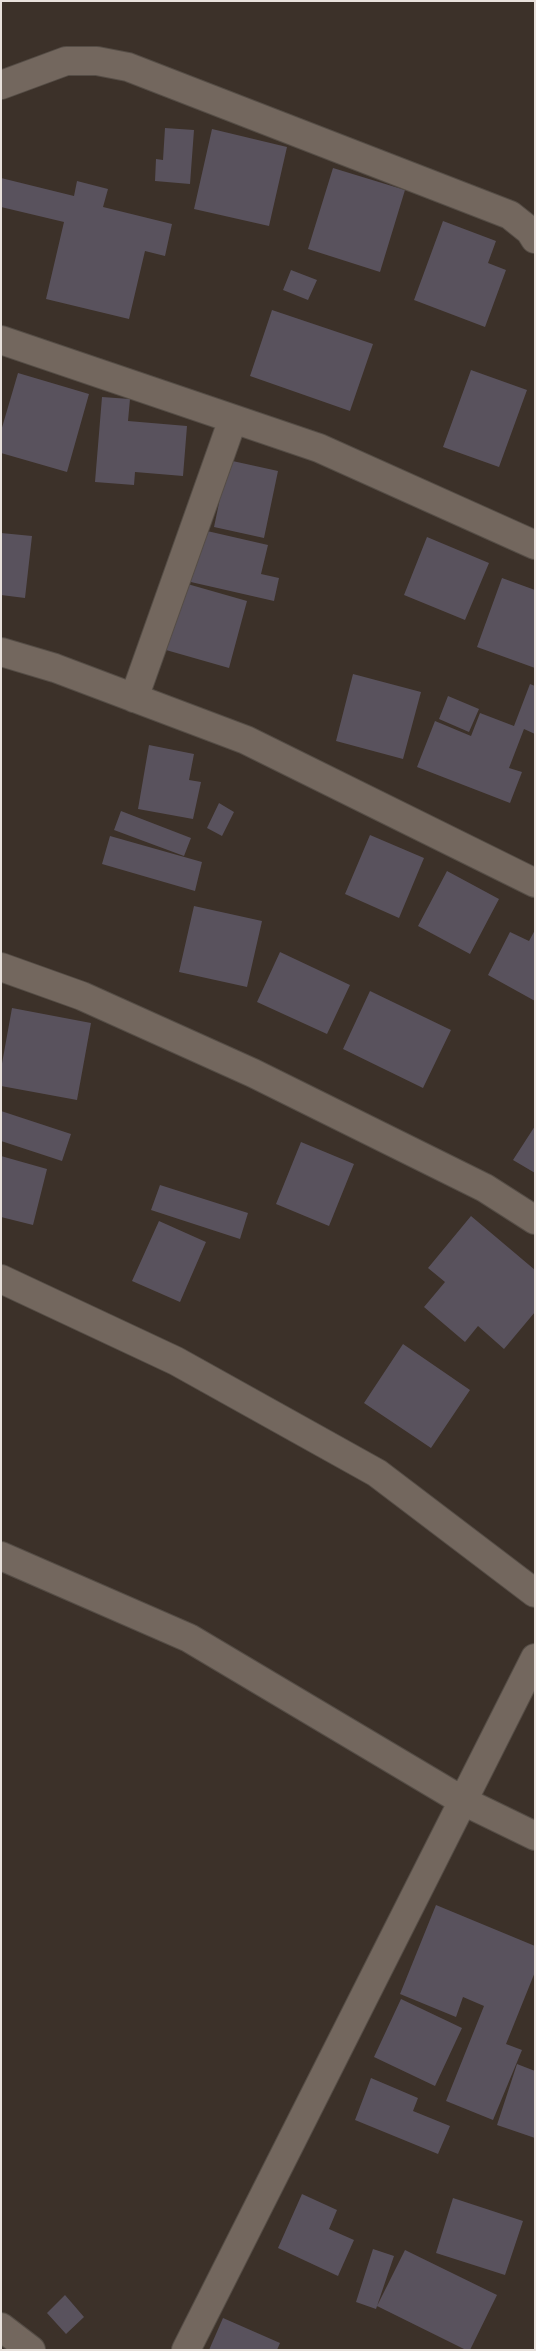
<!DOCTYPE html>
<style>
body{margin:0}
#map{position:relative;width:536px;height:2351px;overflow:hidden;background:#3c3129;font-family:"Archivo Narrow",sans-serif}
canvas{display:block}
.frame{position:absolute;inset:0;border:2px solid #e8e1dc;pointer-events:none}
</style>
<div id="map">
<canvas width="536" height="2351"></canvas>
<div class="frame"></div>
</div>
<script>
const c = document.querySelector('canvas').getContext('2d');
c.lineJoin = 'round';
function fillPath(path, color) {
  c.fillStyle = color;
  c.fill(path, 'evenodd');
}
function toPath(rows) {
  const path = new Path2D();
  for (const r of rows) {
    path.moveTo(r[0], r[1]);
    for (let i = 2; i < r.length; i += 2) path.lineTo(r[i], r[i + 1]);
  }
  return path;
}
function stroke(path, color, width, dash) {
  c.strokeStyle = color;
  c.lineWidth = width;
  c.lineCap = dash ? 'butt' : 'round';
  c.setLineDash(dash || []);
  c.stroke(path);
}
const building = toPath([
 [165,128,194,130,190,184,155,181,156,159,163,160],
 [212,129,287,147,269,226,194,209],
 [333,168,405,190,380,272,308,249],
 [1,178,74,196,77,181,108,189,103,207,172,224,165,256,145,251,129,319,46,299,64,222,1,207],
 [443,221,496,241,488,263,506,270,485,327,414,300],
 [291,270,317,280,308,300,283,290],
 [272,310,373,344,350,411,250,376],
 [471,370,527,390,499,467,443,447],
 [18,373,89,394,67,472,1,453,1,431],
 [102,397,130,399,128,421,187,426,183,476,135,472,134,485,95,482],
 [228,460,278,471,264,538,214,527],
 [194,528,268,545,261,574,279,578,274,601,182,580],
 [1,533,32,536,25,598,1,595],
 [427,537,489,563,465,620,404,595],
 [502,578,535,590,535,668,477,647],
 [184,583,247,601,229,668,166,650],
 [353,674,421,692,403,759,336,741],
 [530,684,535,686,535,734,524,729,509,768,522,772,510,803,417,767,435,721,471,736,480,713,514,726],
 [448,696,479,709,469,732,439,719],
 [149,745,194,754,189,780,201,782,193,819,138,809],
 [219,803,234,812,222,836,207,828],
 [121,811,191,838,184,856,114,830],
 [370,835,424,858,399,918,345,894],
 [110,836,202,862,195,891,102,864],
 [447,871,499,899,470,954,418,926],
 [194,906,262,921,247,987,179,972],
 [535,930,535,1001,488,975,510,932,529,941],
 [280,952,350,985,327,1034,257,1002],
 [370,991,451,1030,423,1088,343,1049],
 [12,1008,91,1023,77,1100,1,1086,1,1069],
 [1,1111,71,1134,62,1161,1,1141],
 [535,1126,535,1173,513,1160],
 [301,1142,354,1164,329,1226,276,1204],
 [1,1156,47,1169,33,1225,1,1217],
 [160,1185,248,1213,240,1239,151,1210],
 [471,1216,535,1270,535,1312,504,1349,478,1326,465,1342,424,1307,445,1282,428,1268],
 [159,1221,206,1242,180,1302,132,1281],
 [403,1344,470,1390,431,1448,364,1403],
 [436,1905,535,1946,535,1972,506,2044,522,2050,493,2120,446,2101,484,2006,463,1997,456,2017,400,1994],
 [401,1999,462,2028,435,2086,374,2057],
 [517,2064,535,2071,535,2138,497,2125],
 [371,2078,418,2098,413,2111,450,2126,438,2154,355,2120],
 [302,2194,337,2210,329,2229,354,2240,338,2276,278,2248],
 [453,2198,523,2221,505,2275,436,2253],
 [373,2249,394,2256,376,2309,356,2302],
 [405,2250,497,2295,470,2350,466,2350,377,2306],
 [65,2295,84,2317,66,2334,47,2313],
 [223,2318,280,2343,277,2350,209,2350]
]);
const minor = toPath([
 [1,85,66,61,97,61,128,67,510,215,530,231,535,239],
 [1,340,319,448,535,545],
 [1,652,55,668,246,740,535,883],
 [134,698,233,419],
 [1,967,82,996,253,1073,485,1188,535,1220],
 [1,1279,176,1361,377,1473,535,1593],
 [1,1556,189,1638,463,1801,535,1836],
 [1,2327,31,2350],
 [186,2350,535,1658]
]);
fillPath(building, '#59525d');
stroke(minor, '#554d46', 30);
stroke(minor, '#73675e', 28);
</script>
